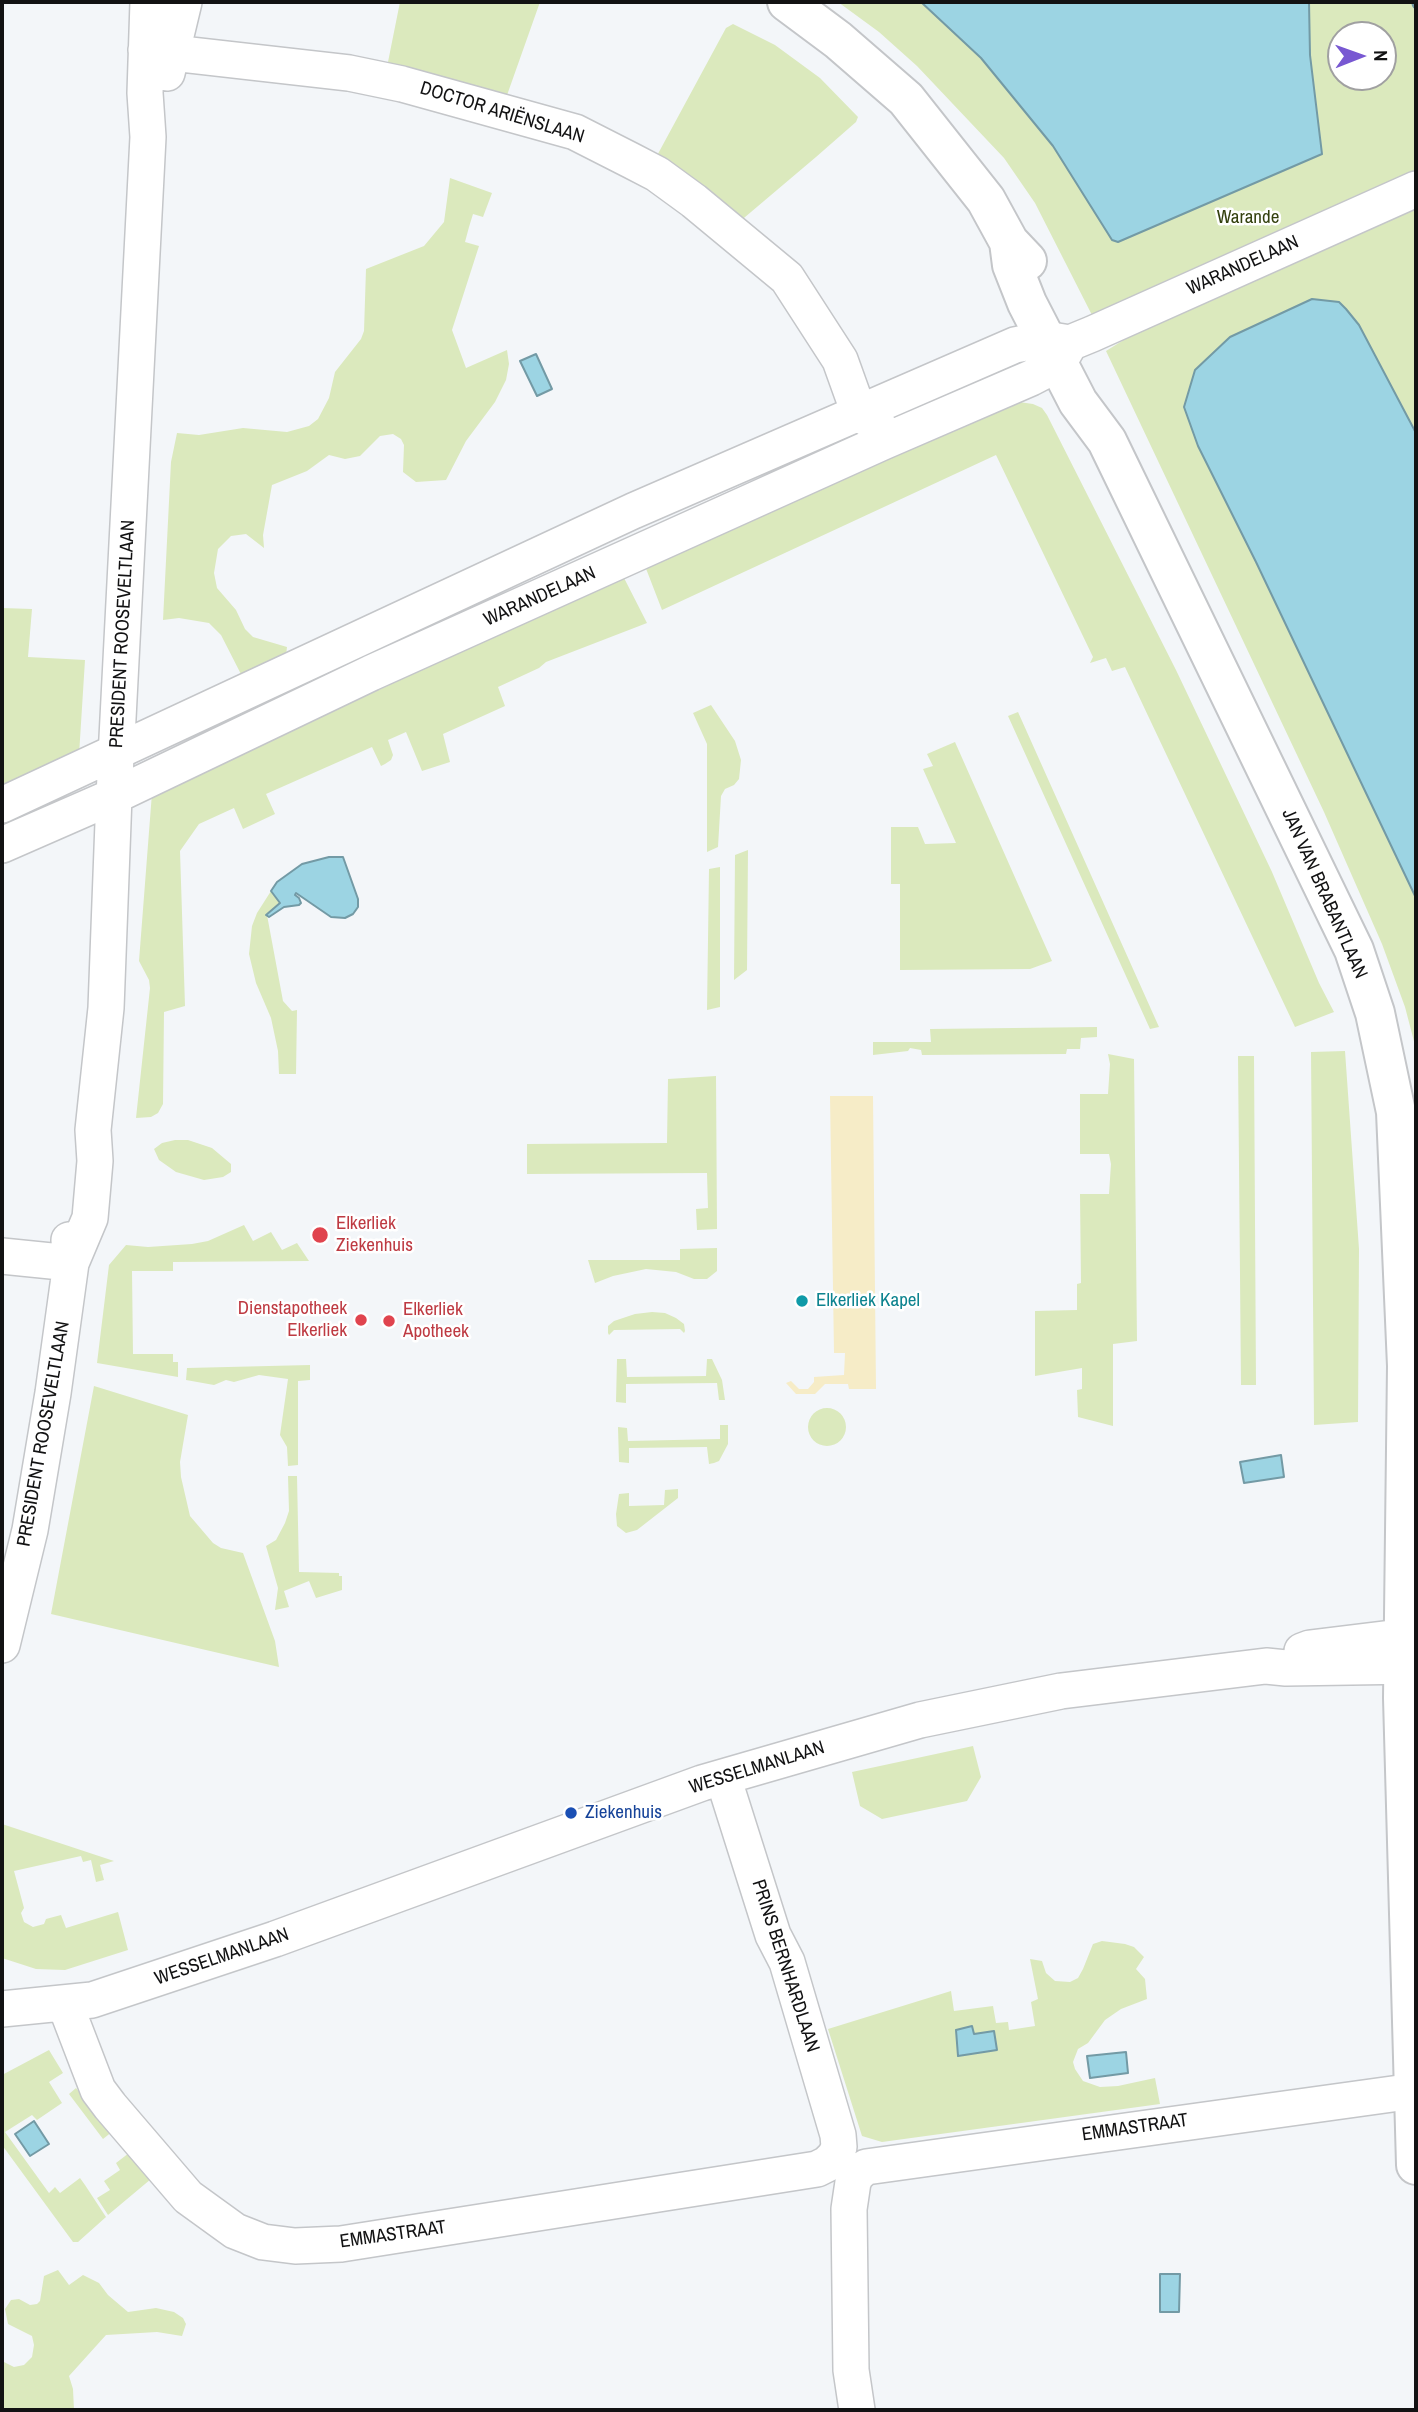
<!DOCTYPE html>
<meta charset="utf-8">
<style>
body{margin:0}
#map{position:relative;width:1418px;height:2412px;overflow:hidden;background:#f3f6f9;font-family:"Archivo Narrow",sans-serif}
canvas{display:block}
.frame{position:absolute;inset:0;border:4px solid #121213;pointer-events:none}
.north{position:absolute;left:1327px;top:21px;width:70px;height:70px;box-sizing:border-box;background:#fff;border:2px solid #a0a0a1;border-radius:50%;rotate:89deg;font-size:19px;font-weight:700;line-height:28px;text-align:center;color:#121213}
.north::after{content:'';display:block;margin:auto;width:24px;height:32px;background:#7858d2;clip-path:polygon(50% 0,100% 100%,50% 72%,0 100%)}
</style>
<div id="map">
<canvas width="1418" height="2412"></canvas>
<div class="frame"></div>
<div class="north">N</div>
</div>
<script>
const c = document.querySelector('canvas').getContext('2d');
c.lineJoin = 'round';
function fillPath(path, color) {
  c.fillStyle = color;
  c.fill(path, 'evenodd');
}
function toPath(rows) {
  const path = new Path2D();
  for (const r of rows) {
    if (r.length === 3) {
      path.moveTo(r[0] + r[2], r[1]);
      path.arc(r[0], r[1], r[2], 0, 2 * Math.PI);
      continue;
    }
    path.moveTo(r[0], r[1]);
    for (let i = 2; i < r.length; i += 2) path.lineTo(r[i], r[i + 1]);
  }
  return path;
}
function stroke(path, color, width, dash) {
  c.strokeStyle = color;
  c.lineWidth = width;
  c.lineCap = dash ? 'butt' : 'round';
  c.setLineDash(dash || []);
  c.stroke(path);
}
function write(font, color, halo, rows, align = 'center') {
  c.font = font + ' "Archivo Narrow",sans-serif';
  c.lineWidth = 5;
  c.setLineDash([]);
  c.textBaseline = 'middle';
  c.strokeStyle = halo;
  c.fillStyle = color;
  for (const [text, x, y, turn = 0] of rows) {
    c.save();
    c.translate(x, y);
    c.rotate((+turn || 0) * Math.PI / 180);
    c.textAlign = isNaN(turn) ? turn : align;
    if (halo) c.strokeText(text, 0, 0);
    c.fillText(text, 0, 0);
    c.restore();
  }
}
const green = toPath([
 [400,2,540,2,506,98,387,67],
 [838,2,1416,2,1416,1049,1405,1007,1382,944,1324,812,1106,351,1122,341,1109,315,1095,321,1035,203,1004,158,917,66,879,32],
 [1341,35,1383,35,1383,77,1341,77],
 [733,24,775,45,820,78,858,117,856,122,816,157,738,223,653,163,726,28],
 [450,178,492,193,483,217,473,214,469,227,465,242,479,246,452,330,466,368,507,350,509,364,506,380,495,402,466,441,446,480,416,482,403,472,404,445,401,439,393,434,380,436,360,456,345,459,329,455,307,471,272,485,263,535,264,548,246,534,231,536,218,549,214,573,217,588,236,610,245,629,253,637,287,647,285,663,246,684,221,635,209,623,179,618,163,620,171,462,177,433,199,435,243,428,287,432,309,426,318,419,329,398,335,372,361,339,364,331,366,269,424,246,444,222],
 [1019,402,1033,404,1042,408,1047,415,1176,670,1272,872,1319,983,1334,1012,1295,1027,1125,667,1112,671,1106,658,1090,663,1093,657,996,455,662,610,645,566],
 [622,574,647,623,546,662,539,668,498,687,505,706,443,734,450,762,422,771,406,732,388,740,393,755,391,760,385,764,381,766,372,747,266,794,275,814,243,829,234,808,199,824,180,851,185,1006,164,1012,163,1104,158,1113,151,1117,136,1118,150,988,149,980,139,961,152,793,385,687],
 [2,608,32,609,28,657,85,660,79,755,2,790],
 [711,705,735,741,741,760,739,779,734,785,725,789,721,796,718,847,707,852,707,744,693,713],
 [1018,712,1159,1027,1150,1029,1008,716],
 [955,742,1052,961,1030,969,900,970,900,884,891,884,891,827,918,827,925,844,956,843,923,769,933,766,927,754],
 [748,850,747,970,734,980,735,855],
 [720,867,720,1007,707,1010,709,869],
 [271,891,280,903,267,915,283,1001,292,1011,297,1010,296,1074,279,1074,278,1051,271,1018,256,983,249,954,252,926,257,913],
 [1097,1027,1097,1037,1081,1038,1080,1049,1067,1049,1066,1054,922,1055,921,1050,910,1048,908,1051,873,1055,873,1042,931,1042,930,1029],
 [1345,1051,1359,1249,1358,1422,1314,1425,1311,1052],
 [1108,1054,1134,1059,1137,1341,1113,1344,1113,1426,1078,1417,1077,1390,1082,1389,1082,1368,1035,1376,1035,1311,1077,1310,1077,1284,1081,1283,1080,1194,1109,1194,1111,1164,1109,1154,1080,1154,1080,1094,1108,1094,1110,1064],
 [1238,1056,1254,1056,1256,1385,1241,1385],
 [716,1076,717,1229,697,1230,696,1209,708,1208,707,1173,527,1174,527,1144,667,1143,668,1079],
 [175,1140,188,1140,212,1148,231,1164,231,1172,223,1177,204,1180,176,1172,159,1160,154,1149,162,1143],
 [244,1225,253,1241,271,1232,282,1250,297,1243,309,1261,173,1262,173,1271,132,1271,133,1354,173,1354,173,1362,178,1362,178,1377,97,1363,109,1265,126,1245,148,1247,192,1244,208,1241],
 [717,1248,717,1271,707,1279,694,1279,676,1272,646,1269,613,1276,595,1283,588,1260,680,1260,680,1249],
 [652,1312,665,1313,676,1318,684,1324,685,1331,684,1333,680,1329,614,1330,609,1335,608,1333,608,1326,614,1321,635,1314],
 [617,1359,626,1359,627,1377,706,1376,707,1359,712,1359,722,1380,725,1400,719,1400,717,1383,626,1384,626,1403,616,1402],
 [310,1365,310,1380,298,1381,298,1465,288,1466,287,1447,280,1435,288,1379,259,1375,234,1382,226,1380,214,1385,186,1380,187,1368],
 [94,1386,188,1415,180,1462,181,1477,190,1516,213,1543,221,1548,243,1553,275,1641,279,1667,51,1614],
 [827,1427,19],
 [720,1425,728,1425,728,1444,719,1461,714,1463,709,1464,707,1447,629,1448,629,1463,619,1462,618,1427,627,1428,628,1441,720,1439],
 [288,1476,297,1476,299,1572,339,1573,339,1576,342,1576,342,1590,316,1598,309,1581,284,1591,289,1607,275,1610,278,1588,266,1546,276,1540,285,1523,289,1511],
 [678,1489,678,1498,637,1530,626,1533,617,1526,616,1514,619,1494,629,1493,629,1506,664,1505,665,1490],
 [973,1746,981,1777,967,1801,882,1819,860,1806,852,1772],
 [2,1824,114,1861,100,1865,104,1880,96,1882,91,1860,83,1862,81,1856,14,1871,24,1908,21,1913,24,1922,33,1927,44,1924,46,1919,61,1915,66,1928,118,1912,128,1950,65,1970,36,1969,2,1958],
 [1102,1941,1125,1944,1134,1947,1144,1957,1136,1969,1145,1979,1147,1999,1121,2009,1105,2020,1088,2043,1078,2049,1073,2062,1075,2069,1083,2081,1100,2087,1118,2086,1155,2078,1160,2104,882,2142,862,2136,828,2029,951,1991,954,2011,993,2006,996,2023,1008,2022,1009,2030,1035,2026,1031,2002,1038,1999,1030,1959,1042,1961,1046,1973,1055,1981,1070,1982,1078,1978,1083,1969,1093,1944],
 [49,2050,63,2073,49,2082,62,2103,37,2120,32,2115,5,2132,49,2193,55,2187,60,2193,80,2178,85,2185,106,2217,78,2242,73,2242,2,2145,2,2075],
 [76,2088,113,2131,103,2139,69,2094],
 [129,2153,151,2179,108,2215,97,2198,110,2190,104,2181,120,2170,116,2163],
 [58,2270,69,2285,83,2275,99,2283,108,2295,128,2312,156,2308,174,2312,183,2318,186,2324,182,2336,157,2332,106,2335,69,2376,73,2389,74,2410,2,2410,2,2361,14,2367,24,2365,32,2357,34,2345,32,2336,8,2324,5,2309,11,2300,19,2299,30,2305,37,2304,40,2301,44,2276]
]);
const sand = toPath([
 [830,1096,873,1096,876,1389,849,1389,848,1384,825,1384,815,1394,796,1394,786,1383,791,1381,799,1389,808,1389,814,1382,814,1377,844,1375,845,1353,834,1353]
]);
const water = toPath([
 [921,2,1309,2,1310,55,1322,154,1118,242,1112,240,1053,146,981,58,921,2],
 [1312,299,1339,302,1346,309,1359,325,1416,433,1416,898,1256,562,1198,446,1184,407,1195,370,1230,337,1312,299],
 [536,354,552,389,537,396,520,361,536,354],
 [329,857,343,857,358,899,358,907,353,914,345,918,331,917,296,893,295,895,299,898,301,903,299,905,284,907,269,917,266,915,280,903,271,891,277,882,302,864,329,857],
 [1281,1455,1284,1477,1244,1483,1240,1462,1281,1455],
 [972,2026,974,2034,994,2031,997,2050,958,2056,956,2030,972,2026],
 [1126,2052,1128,2073,1090,2078,1087,2056,1126,2052],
 [34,2121,49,2144,30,2156,15,2134,34,2121],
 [1160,2274,1180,2274,1179,2312,1160,2312,1160,2274]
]);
const stream = toPath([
 [1415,2,1416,5]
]);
const minor = toPath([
 [146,50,349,73,402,84,575,132,632,161,657,174,694,201,787,278,840,360,859,413,879,427],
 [167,73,184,2],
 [2,805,633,511,1015,345,1045,339,1070,343,1092,334,1416,189],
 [2,845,114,796,371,673,883,442,1031,378,1058,364,1070,343],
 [2,1256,71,1263],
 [71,1263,90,1218,95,1161,93,1130,106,1008,114,796,148,137,145,93,148,2],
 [2,1645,30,1530,53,1393,71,1263,69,1240],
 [1302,1651,1310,1648,1416,1635],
 [65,2004,98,2090,110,2106,188,2197,235,2231,263,2242,295,2246,341,2244,817,2169,827,2164,835,2156,839,2147,838,2135,787,1962,773,1935,723,1777],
 [2,2009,92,2000,275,1939,702,1783,920,1720,1061,1691,1266,1666,1286,1668,1416,1666],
 [857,2410,851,2370,849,2209,853,2182,857,2174,866,2167,1414,2091]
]);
const major = toPath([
 [787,2,838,40,906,99,986,200,1009,242,1027,261],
 [1009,242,1012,265,1027,303,1078,402,1107,441,1354,950,1375,1013,1396,1112,1407,1366,1403,1698,1416,2165]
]);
const markers = [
 [320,1235,9,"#e0444e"],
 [802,1301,7,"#0f9aa8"],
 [361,1320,7,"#e0444e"],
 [389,1321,7,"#e0444e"],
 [571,1813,7,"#1a4fb4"]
];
const streetNames = [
 ["DOCTOR ARIËNSLAAN",502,113,17],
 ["WARANDELAAN",1243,266,-24],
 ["WARANDELAAN",540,597,-24],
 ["PRESIDENT ROOSEVELTLAAN",123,634,-87],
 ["JAN VAN BRABANTLAAN",1324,894,66],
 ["PRESIDENT ROOSEVELTLAAN",44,1434,-80],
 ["WESSELMANLAAN",757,1768,-17],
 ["WESSELMANLAAN",222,1957,-19],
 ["PRINS BERNHARDLAAN",785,1966,72],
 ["EMMASTRAAT",1135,2128,-8],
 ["EMMASTRAAT",393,2235,-8]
];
const parkNames = [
 ["Warande",1248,218]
];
const healthNames = [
 ["Elkerliek",336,1224],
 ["Ziekenhuis",336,1246],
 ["Dienstapotheek",347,1309,"right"],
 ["Elkerliek",347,1331,"right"],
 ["Elkerliek",403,1310],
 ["Apotheek",403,1332]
];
const cultureNames = [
 ["Elkerliek Kapel",816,1301]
];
const transitNames = [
 ["Ziekenhuis",585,1813]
];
fillPath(green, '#dbe9bd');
fillPath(sand, '#f6ecc7');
fillPath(water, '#9cd4e3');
stroke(water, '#739aa5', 2);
stroke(stream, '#739aa5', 8);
stroke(minor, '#c4c6c9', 38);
stroke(major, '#c4c6c9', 42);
stroke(minor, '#fff', 35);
stroke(major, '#fff', 38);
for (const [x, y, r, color] of markers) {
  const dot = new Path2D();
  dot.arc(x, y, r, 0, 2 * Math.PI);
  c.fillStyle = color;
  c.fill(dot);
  stroke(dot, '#fff', 2.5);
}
write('19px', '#121213', '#fff', streetNames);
write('19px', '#34410f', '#fff', parkNames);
write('19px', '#be3a42', '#fff', healthNames, 'left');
write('19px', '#0d838f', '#fff', cultureNames, 'left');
write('19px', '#164399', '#fff', transitNames, 'left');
</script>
